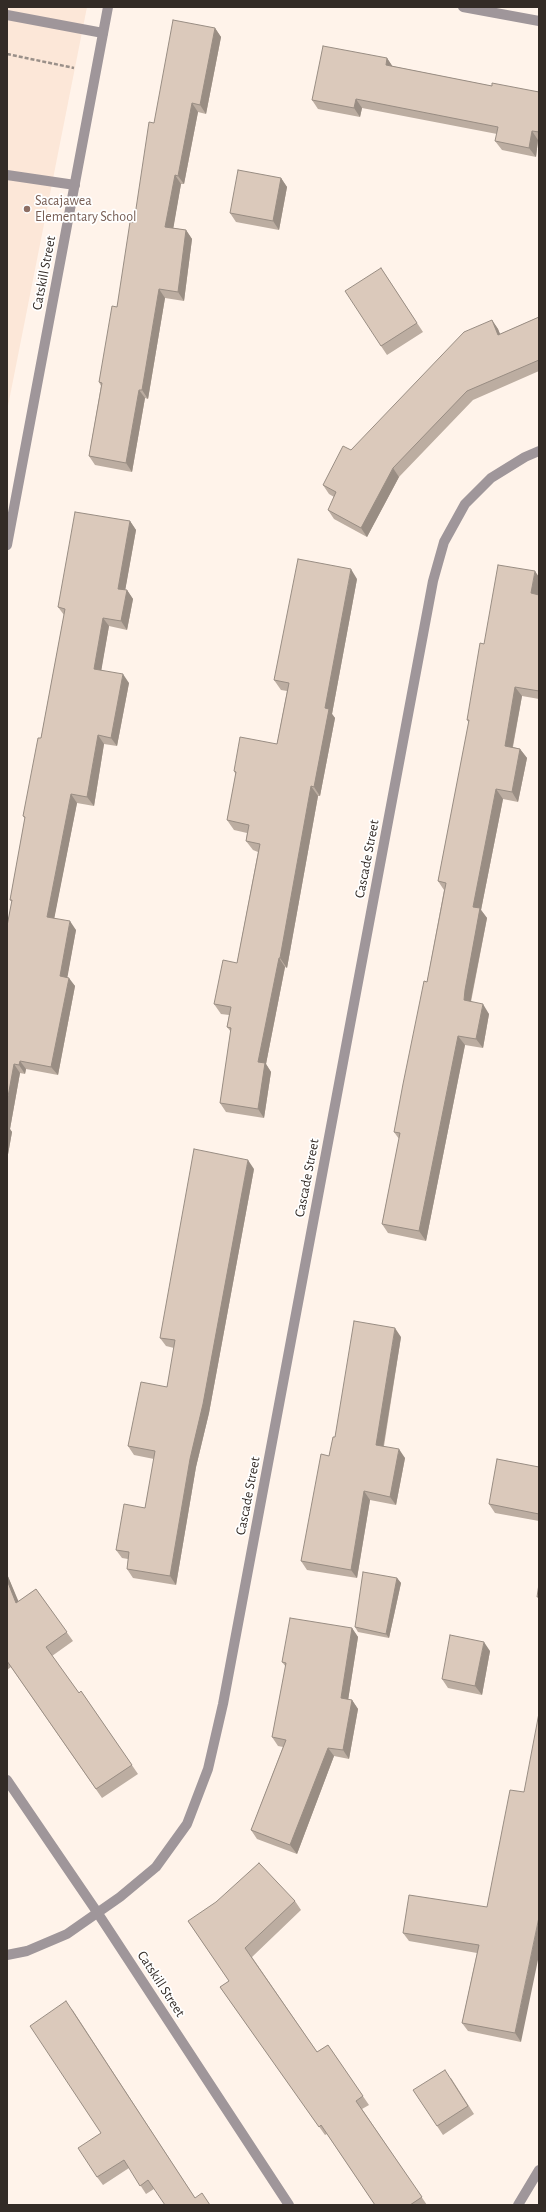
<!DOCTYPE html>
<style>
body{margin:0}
#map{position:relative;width:546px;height:2212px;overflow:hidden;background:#fff3ea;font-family:"Alegreya Sans",sans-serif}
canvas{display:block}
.frame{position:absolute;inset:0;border:8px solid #332b26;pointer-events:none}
</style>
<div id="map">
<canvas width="546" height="2212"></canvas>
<div class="frame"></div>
</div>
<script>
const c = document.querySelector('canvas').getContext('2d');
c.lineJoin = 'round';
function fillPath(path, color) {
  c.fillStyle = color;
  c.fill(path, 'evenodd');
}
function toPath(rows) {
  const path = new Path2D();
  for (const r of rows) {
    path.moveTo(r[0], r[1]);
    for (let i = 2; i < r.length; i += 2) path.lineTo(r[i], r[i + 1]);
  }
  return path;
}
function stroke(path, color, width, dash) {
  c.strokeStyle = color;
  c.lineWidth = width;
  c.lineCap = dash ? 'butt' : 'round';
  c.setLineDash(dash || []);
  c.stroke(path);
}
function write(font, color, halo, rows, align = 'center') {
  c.font = font + ' "Alegreya Sans",sans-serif';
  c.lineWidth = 3.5;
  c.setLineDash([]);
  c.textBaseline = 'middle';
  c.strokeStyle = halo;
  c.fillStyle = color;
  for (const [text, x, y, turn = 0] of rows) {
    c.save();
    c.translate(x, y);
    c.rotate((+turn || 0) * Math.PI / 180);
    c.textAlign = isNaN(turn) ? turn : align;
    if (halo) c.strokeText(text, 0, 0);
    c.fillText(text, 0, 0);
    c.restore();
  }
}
const built = toPath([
 [7,7,87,7,7,411]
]);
const path = toPath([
 [7,54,74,68]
]);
const service = toPath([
 [7,15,103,33],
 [7,175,75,185]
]);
const minor = toPath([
 [463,7,539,21],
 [7,545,108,7],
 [7,1780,97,1912,289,2205],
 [7,1955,27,1951,67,1934,120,1897,156,1867,187,1824,208,1769,223,1704,433,581,444,542,465,504,491,478,525,457,539,451],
 [518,2205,539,2170]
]);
const wall = toPath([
 [215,28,221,37,206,114,198,112,184,184,181,184,173,228,186,230,192,239,184,301,165,298,148,399,145,398,132,472,95,465,89,456,101,386,99,382,117,307,154,123],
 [387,58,392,66,492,86,539,92,539,140,538,140,536,157,502,150,495,141,497,134,362,108,360,117,318,109,312,100],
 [281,178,287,187,279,230,236,222,230,213],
 [381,268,423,332,387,355,381,346],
 [539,317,539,371,473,400,399,477,367,537,334,519,328,510,334,497,329,494,323,485,351,450,492,320,498,329,500,334],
 [130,521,136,530,125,590,127,590,133,599,127,630,109,626,101,670,129,683,117,746,104,744,94,806,77,803,54,918,76,930,67,977,75,986,58,1075,26,1069,25,1074,20,1073,10,1129,12,1132,7,1160,7,926,12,902,10,900,25,819,23,816,41,738,64,615,58,607],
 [539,577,539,699,522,696,513,747,520,749,527,758,518,802,503,799,481,910,487,918,471,1002,489,1014,483,1048,465,1045,426,1241,388,1233,382,1224,399,1139,394,1132,427,982,444,890,438,881,469,723,467,720,484,644],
 [357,579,332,714,335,718,320,796,318,796,287,968,285,967,266,1064,271,1072,264,1118,226,1112,220,1103,231,1032,227,1027,229,1015,221,1014,214,1004,237,963,258,852,253,850,246,841,247,833,234,830,227,820,236,775,234,771,277,744,287,691,281,690,274,680],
 [254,1169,209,1413,196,1467,176,1585,133,1578,127,1569,128,1559,122,1558,116,1550,145,1508,154,1459,134,1455,128,1446,167,1387,174,1348,166,1346,160,1338],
 [401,1337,384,1446,405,1458,396,1505,370,1500,357,1578,307,1570,301,1561,329,1456,335,1437],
 [539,1467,539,1521,495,1513,489,1504],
 [7,1574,18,1602,36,1589,73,1641,52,1656,79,1693,81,1691,138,1774,102,1798,11,1667,7,1670],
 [397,1578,401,1583,389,1638,358,1632,355,1627],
 [352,1628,358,1637,348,1700,352,1700,358,1709,349,1759,334,1756,297,1854,257,1839,251,1830,283,1747,278,1746,272,1737,286,1667,282,1662],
 [490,1651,482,1695,448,1688,442,1679],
 [295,1901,301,1910,252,1957,317,2052,328,2045,369,2105,362,2109,427,2205,375,2205,327,2134,325,2135,220,1987,229,1981,188,1921],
 [487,1907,521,2042,468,2031,462,2023,477,1953,409,1941,403,1933],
 [72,2009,195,2198,211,2205,154,2189,146,2194,129,2168,103,2185,97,2177,101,2133],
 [451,2078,474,2114,443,2135,437,2126]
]);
const shadedWall = toPath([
 [215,28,221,37,206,114,200,105],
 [387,58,393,67,386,65],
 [356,99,362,108,360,117,354,108],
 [192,103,198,112,184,184,178,176],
 [532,131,538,140,536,157,529,148],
 [175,175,181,184,172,236,165,227],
 [281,178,287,187,279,230,273,221],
 [186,230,192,239,184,301,178,292],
 [159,289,165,298,148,399,142,390],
 [492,320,498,329,504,344,498,335],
 [139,390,145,398,132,472,126,463],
 [393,468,399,477,367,537,361,528],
 [130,521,136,530,124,597,118,589],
 [351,569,357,579,332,714,335,718,320,796,314,787,325,708],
 [535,571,539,577,539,595,531,593],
 [127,590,133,599,127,630,121,621],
 [103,618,109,626,100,678,94,669],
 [123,674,129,683,117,746,111,738],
 [515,687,522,696,511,755,505,746],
 [98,735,104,744,94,806,87,797],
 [520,749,527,758,518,802,512,792],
 [311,786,318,796,287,968,280,958],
 [496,789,503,799,481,910,487,918,471,999,470,1010,464,1000,473,907],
 [71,794,77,803,53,925,47,917],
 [70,921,76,930,66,985,60,976],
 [279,958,285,967,266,1064,271,1072,264,1118,258,1109,258,1062],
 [69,978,75,986,58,1075,51,1067],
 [483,1004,489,1014,483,1048,476,1039],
 [458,1036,465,1045,426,1241,419,1231],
 [20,1061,26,1069,25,1074,19,1065],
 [14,1064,20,1073,10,1129,12,1132,7,1160,7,1102],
 [248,1160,254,1169,209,1413,196,1467,176,1585,170,1576,190,1459],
 [395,1328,401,1337,382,1454,376,1445],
 [399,1449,405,1458,396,1505,390,1497],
 [364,1491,370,1500,357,1578,351,1570],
 [7,1574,23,1612,16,1603,7,1580],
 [397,1578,401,1583,389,1638,386,1634],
 [352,1628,358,1637,347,1707,341,1698],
 [484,1642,490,1651,482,1695,475,1686],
 [352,1700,358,1709,349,1759,343,1750],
 [328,1748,334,1756,297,1854,290,1845],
 [539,1917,539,1955,521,2042,515,2033]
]);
const building = toPath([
 [173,20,215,28,200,105,192,103,178,176,175,175,165,227,186,230,178,292,159,289,142,390,139,390,126,463,89,456,102,383,99,382,112,306,117,307,130,222,134,222,149,122,154,123,173,20],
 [323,46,387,58,386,65,492,86,492,83,539,92,539,132,532,131,529,148,495,141,498,127,356,99,354,108,312,100,323,46],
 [238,170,281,178,273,221,230,213,238,170],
 [381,268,417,323,381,346,345,291,381,268],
 [539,317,539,360,467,391,393,468,361,528,328,510,336,492,323,485,343,446,351,450,464,332,492,320,498,335,539,317],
 [75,512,130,521,118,589,127,590,121,621,103,618,94,669,123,674,111,738,98,735,87,797,71,794,47,917,70,921,60,976,69,978,51,1067,20,1061,19,1065,14,1064,7,1102,7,926,12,900,10,900,25,817,23,816,38,738,41,738,65,609,58,607,75,512],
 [298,559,351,569,325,708,329,709,314,787,311,786,280,958,279,958,258,1062,265,1063,258,1109,220,1103,231,1028,227,1027,231,1007,214,1004,223,960,237,963,260,844,246,841,249,825,227,820,236,772,234,771,240,737,277,744,289,683,274,680,298,559],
 [498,565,535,571,531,593,539,595,539,691,515,687,505,746,520,749,512,792,496,789,473,907,480,908,465,990,464,1000,483,1004,476,1039,458,1036,419,1231,382,1224,400,1133,394,1132,403,1084,424,981,427,982,446,883,438,881,469,720,467,720,480,643,484,644,498,565],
 [194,1149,248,1160,203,1404,190,1459,170,1576,127,1569,129,1552,116,1550,124,1504,145,1508,155,1451,128,1446,141,1382,167,1387,175,1340,160,1338,194,1149],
 [354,1321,395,1328,376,1445,399,1449,390,1497,364,1491,351,1570,301,1561,321,1454,329,1456,333,1437,335,1437,354,1321],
 [497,1459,539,1467,539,1514,489,1504,497,1459],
 [363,1572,397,1578,386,1634,355,1627,363,1572],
 [7,1580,16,1603,36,1589,67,1632,46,1647,79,1693,81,1691,132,1765,96,1789,7,1661,7,1580],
 [539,1584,539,1597,537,1597,539,1584],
 [290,1618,352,1628,341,1698,352,1700,343,1750,328,1748,290,1845,251,1830,286,1740,272,1737,286,1663,282,1662,290,1618],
 [450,1635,484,1642,475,1686,442,1679,450,1635],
 [539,1713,539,1917,515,2033,462,2023,479,1945,403,1933,409,1895,487,1907,510,1790,524,1792,539,1713],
 [259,1863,295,1901,245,1948,317,2052,328,2045,363,2096,356,2101,422,2197,410,2205,375,2205,321,2125,319,2127,220,1987,229,1981,188,1921,216,1902,259,1863],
 [66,2001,195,2198,202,2193,210,2205,165,2205,148,2180,140,2186,124,2160,97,2177,78,2148,101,2133,30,2026,66,2001],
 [445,2070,468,2106,437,2126,413,2090,445,2070]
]);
const markers = [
 [27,209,4,"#8d6e63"]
];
const educationNames = [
 ["Sacajawea",35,201],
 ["Elementary School",35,217]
];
const streetNames = [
 ["Catskill Street",44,273,-79],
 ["Cascade Street",367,859,-79],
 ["Cascade Street",307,1178,-79],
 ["Cascade Street",248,1496,-79],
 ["Catskill Street",161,1984,57]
];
fillPath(built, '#fce7d8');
stroke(path, '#9a9089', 2.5, [4, 2]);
stroke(service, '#9f969a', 10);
stroke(minor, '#9f969a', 10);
fillPath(wall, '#bcada1');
fillPath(shadedWall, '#998d83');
fillPath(building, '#dbc9bb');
stroke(building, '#998d83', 1);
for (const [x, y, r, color] of markers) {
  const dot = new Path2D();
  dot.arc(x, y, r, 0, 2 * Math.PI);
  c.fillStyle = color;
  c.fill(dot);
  stroke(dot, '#fff', 1.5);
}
write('14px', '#785e54', '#fff', educationNames, 'left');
write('14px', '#332b26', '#fff', streetNames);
</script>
